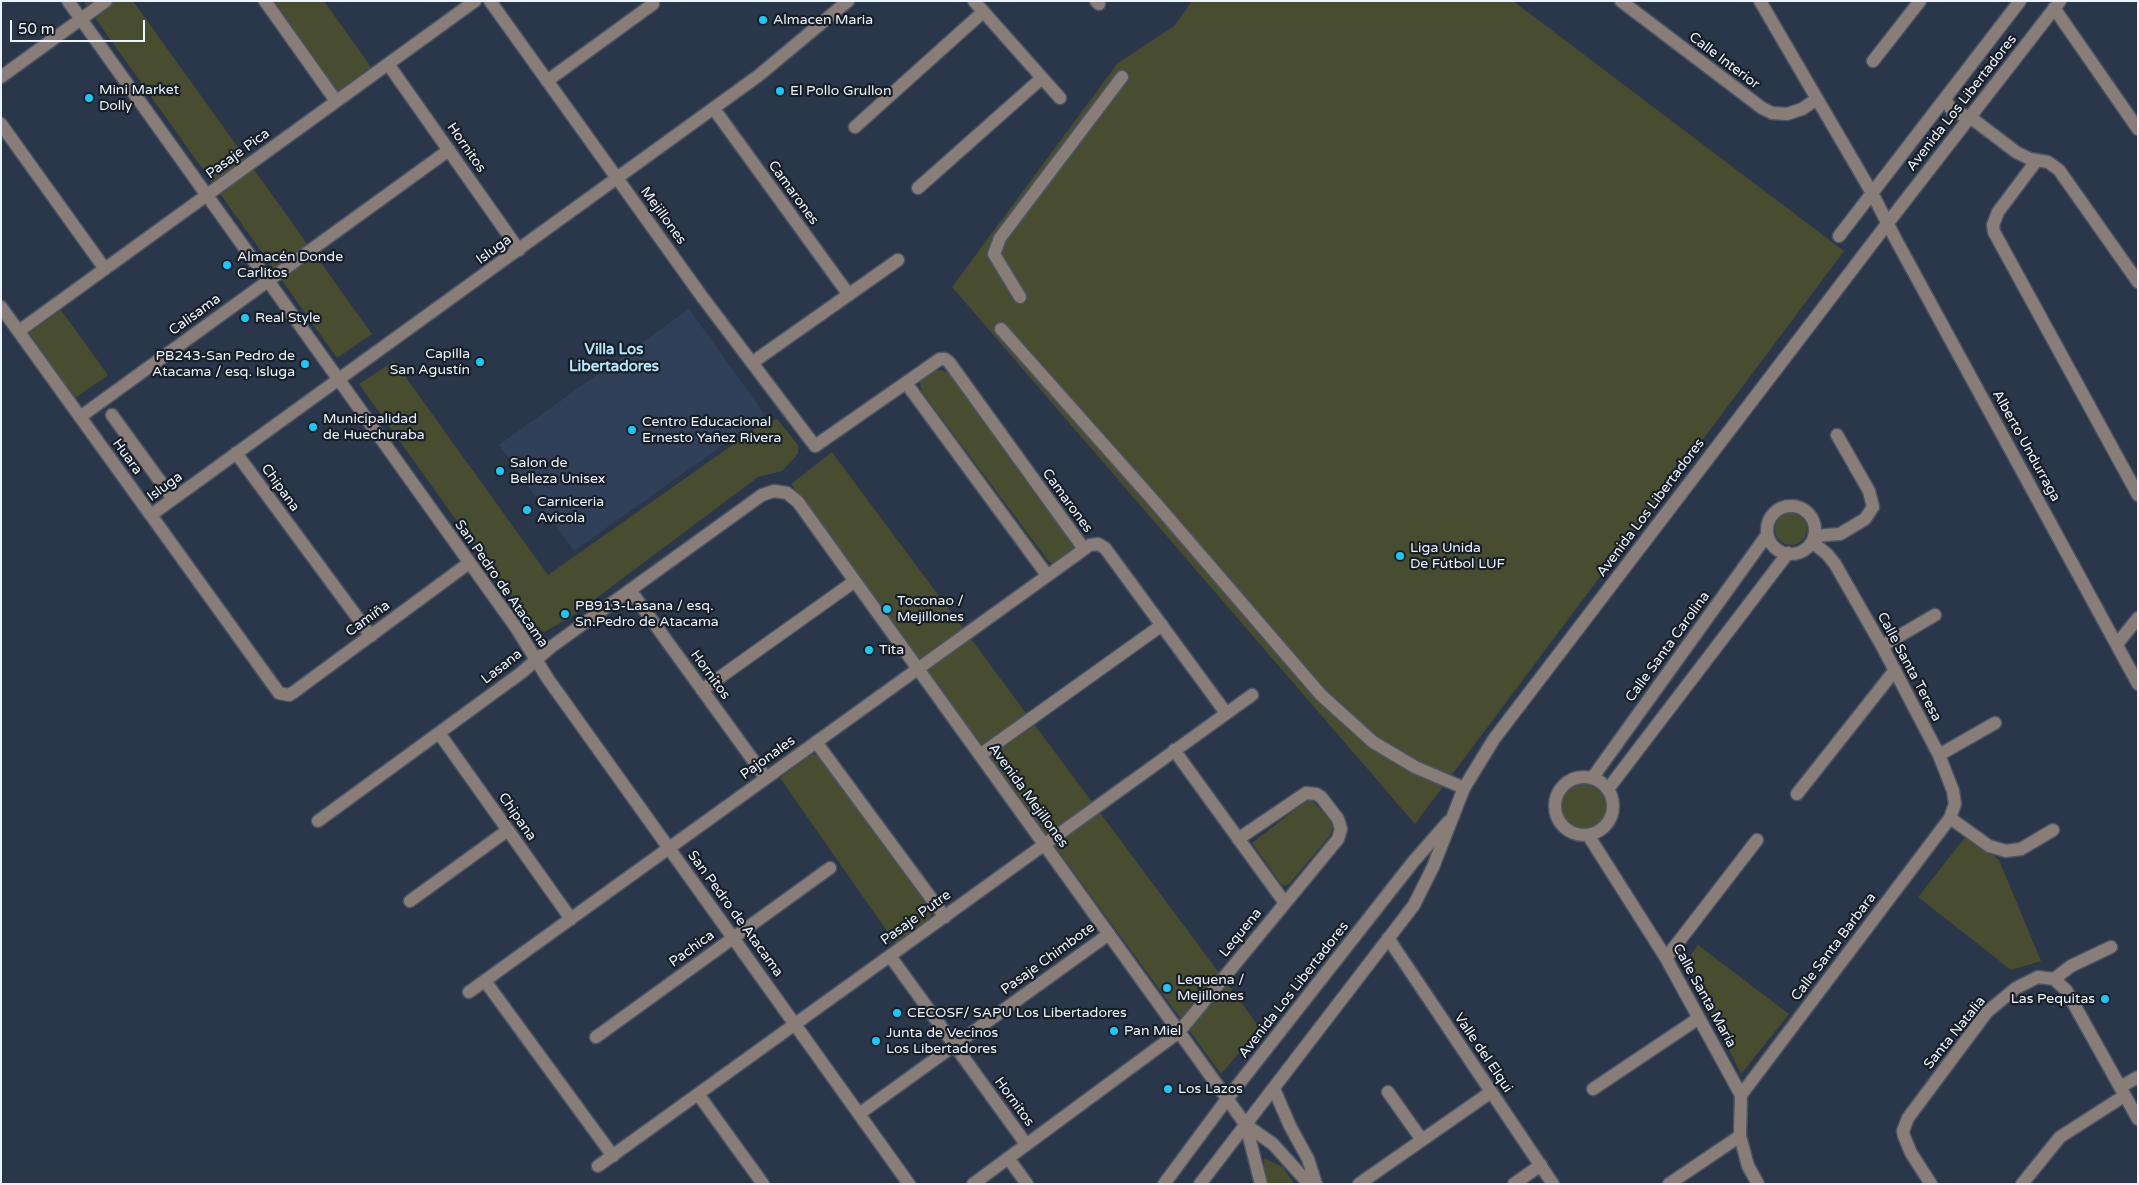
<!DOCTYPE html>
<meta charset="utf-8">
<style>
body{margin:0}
#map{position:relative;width:2139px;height:1185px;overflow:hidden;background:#2a3649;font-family:"Varela Round",sans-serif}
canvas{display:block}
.frame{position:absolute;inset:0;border:2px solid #eaf3ff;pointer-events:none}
.scale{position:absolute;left:10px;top:20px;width:135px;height:22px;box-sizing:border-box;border:2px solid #eaf3ff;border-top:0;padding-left:6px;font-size:15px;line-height:18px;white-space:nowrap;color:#eaf3ff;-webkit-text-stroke:4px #181e26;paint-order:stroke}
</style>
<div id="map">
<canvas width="2139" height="1185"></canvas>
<div class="frame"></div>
<div class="scale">50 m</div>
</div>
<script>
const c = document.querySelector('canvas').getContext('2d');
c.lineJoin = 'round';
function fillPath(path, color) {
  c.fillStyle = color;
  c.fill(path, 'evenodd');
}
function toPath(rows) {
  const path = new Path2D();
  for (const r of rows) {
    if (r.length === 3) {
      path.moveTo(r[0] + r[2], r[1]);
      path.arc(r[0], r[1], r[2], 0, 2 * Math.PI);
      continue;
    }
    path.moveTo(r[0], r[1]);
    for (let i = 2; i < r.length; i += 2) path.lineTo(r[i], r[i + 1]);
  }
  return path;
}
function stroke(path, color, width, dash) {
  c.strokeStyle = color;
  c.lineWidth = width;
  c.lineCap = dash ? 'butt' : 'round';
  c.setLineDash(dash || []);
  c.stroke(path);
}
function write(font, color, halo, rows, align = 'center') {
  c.font = font + ' "Varela Round",sans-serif';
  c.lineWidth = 4.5;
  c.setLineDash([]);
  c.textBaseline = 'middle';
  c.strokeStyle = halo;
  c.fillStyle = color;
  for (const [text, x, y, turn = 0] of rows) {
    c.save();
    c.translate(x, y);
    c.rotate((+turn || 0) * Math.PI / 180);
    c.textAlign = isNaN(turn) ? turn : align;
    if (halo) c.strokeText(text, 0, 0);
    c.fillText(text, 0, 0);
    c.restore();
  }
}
const built = toPath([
 [689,309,765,415,574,551,499,445]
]);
const green = toPath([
 [83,1,133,1,372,334,337,358],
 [268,1,324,1,371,67,335,94],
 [1192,1,1513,1,1844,251,1415,824,952,287,1117,64,1174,26],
 [61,310,108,375,75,398,29,333],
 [394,361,548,575,765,422,777,419,798,445,798,454,782,471,758,477,571,617,544,632,531,625,359,384],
 [931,370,942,370,953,376,1074,544,1074,550,1055,564,1049,562,922,392,920,384,923,377],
 [832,452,1260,1028,1221,1074,791,484],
 [1791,529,16],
 [812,754,819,756,932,911,930,919,896,944,780,778],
 [1584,806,24],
 [1310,798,1330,820,1333,828,1329,837,1290,883,1285,886,1281,884,1252,843],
 [1967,835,1999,860,2041,961,2011,970,1918,897],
 [1698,945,1789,1014,1741,1074,1686,962],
 [1264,1158,1283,1167,1294,1184,1265,1184]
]);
const minor = toPath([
 [68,1,517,629,548,679,909,1184],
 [265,1,336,101],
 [490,1,703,298,815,446,940,359,945,359,949,362,1084,549],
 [974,1,1060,98],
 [1096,1,1099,4],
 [1621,1,1762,108,1772,113,1787,114,1802,109,1817,99],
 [1760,1,1872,193,1895,238,2138,684],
 [2054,8,2138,129],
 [1873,61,1920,1],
 [388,64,519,250],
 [1,77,106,1],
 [547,81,653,4],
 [1945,99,1953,112,1970,117,2016,152,2030,159,2048,162,2059,170,2138,282],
 [714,109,849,295],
 [1,124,105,269],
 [855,127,983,12],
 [2037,160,1998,212,1993,225,1994,232,2138,495],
 [918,188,1042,78],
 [1839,236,2020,1],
 [1020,297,994,254,1000,238,1122,77],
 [1,307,279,693,289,695,294,692,469,563],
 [1001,329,1153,500,1321,695,1373,742,1415,767,1464,788],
 [19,331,475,1],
 [753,362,898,260],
 [906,383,1047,575],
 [112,415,173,499],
 [80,417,449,150],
 [236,453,371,636],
 [1791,530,24],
 [151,515,758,76,848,1],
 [1814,536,1840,534,1865,519,1873,507,1869,491,1837,435],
 [630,590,766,778],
 [2117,644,2138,618],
 [1882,646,1935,615],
 [702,690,855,581],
 [439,733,571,919],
 [816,742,945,917],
 [1174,750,1285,903],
 [980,755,1162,625],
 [1939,755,1995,723],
 [1584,806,29],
 [1593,777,1767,535],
 [1608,789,1788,553],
 [1797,794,1895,670],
 [1950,818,1989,846,2006,851,2021,849,2053,830],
 [318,821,521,673,551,647,762,495,774,491,787,493,798,502,1246,1125,1261,1184],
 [1588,835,1666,958,1741,1095,1740,1136,1748,1166,1758,1184],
 [410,901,508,830],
 [1388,938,1553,1184],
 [890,956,1026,1144],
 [1666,958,1757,840],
 [2054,979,2071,966,2111,947],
 [485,981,613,1156],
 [469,992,1090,545,1098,544,1105,548,1226,713],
 [596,1037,830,868],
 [2120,1087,2138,1077],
 [1274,1089,1290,1126,1308,1159,1316,1184],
 [1593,1089,1699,1018],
 [1388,1092,1422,1140],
 [698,1094,763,1184],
 [1741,1095,1950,818,1955,804,1953,791,1939,755,1882,646,1835,564,1827,554,1812,542],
 [859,1114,1109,934],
 [1246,1125,1273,1144,1309,1184],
 [1008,1158,1027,1184],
 [598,1166,1252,695],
 [973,1184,1179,1032,1338,839,1341,829,1338,819,1321,797,1316,794,1306,793,1238,839],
 [1164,1184,1227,1099,1413,862,1448,822],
 [1200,1184,1414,905,1433,867,1464,788,1494,739,1887,224,2060,1],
 [1359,1184,1491,1092],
 [1514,1184,1541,1165],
 [1669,1184,1740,1136],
 [1931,1184,1911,1153,1904,1136,1903,1131,1908,1118,1987,1012,2016,988,2038,977,2054,979,2066,990,2138,1119],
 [2022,1184,2060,1137,2124,1096]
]);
const markers = [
 [763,20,5,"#16cafb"],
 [780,91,5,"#16cafb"],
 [89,98,5,"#16cafb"],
 [227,265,5,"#16cafb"],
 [245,318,5,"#16cafb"],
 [480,362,5,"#16cafb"],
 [305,364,5,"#16cafb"],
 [313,427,5,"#16cafb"],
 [632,430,5,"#16cafb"],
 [500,471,5,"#16cafb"],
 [527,510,5,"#16cafb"],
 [1400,556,5,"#16cafb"],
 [887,609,5,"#16cafb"],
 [565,614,5,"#16cafb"],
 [869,650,5,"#16cafb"],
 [1167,988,5,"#16cafb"],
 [2105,999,5,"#16cafb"],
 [897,1013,5,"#16cafb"],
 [1114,1031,5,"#16cafb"],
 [876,1041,5,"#16cafb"],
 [1168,1089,5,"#16cafb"]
];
const poiNames = [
 ["Almacen Maria",773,20],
 ["Mini Market",99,90],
 ["Dolly",99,106],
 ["El Pollo Grullon",790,91],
 ["Almacén Donde",237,257],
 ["Carlitos",237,273],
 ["Real Style",255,318],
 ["Capilla",470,354,"right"],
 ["San Agustín",470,370,"right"],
 ["PB243-San Pedro de",295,356,"right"],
 ["Atacama / esq. Isluga",295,372,"right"],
 ["Municipalidad",323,419],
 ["de Huechuraba",323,435],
 ["Centro Educacional",642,422],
 ["Ernesto Yañez Rivera",642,438],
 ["Salon de",510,463],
 ["Belleza Unisex",510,479],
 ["Carniceria",537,502],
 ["Avicola",537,518],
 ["Liga Unida",1410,548],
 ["De Fútbol LUF",1410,564],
 ["Toconao /",897,601],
 ["Mejillones",897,617],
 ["PB913-Lasana / esq.",575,606],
 ["Sn.Pedro de Atacama",575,622],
 ["Tita",879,650],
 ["Lequena /",1177,980],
 ["Mejillones",1177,996],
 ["Las Pequitas",2095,999,"right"],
 ["CECOSF/ SAPU Los Libertadores",907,1013],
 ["Pan Miel",1124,1031],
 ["Junta de Vecinos",886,1033],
 ["Los Libertadores",886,1049],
 ["Los Lazos",1178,1089]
];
const streetNames = [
 ["Calle Interior",1724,61,37],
 ["Avenida Los Libertadores",1962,103,-52],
 ["Hornitos",466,148,55],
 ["Pasaje Pica",238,154,-36],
 ["Camarones",793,193,54],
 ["Mejillones",663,216,54],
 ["Isluga",494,250,-36],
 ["Calisama",195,315,-36],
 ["Alberto Undurraga",2026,446,61],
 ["Huara",127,457,54],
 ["Isluga",165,487,-36],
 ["Chipana",280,488,54],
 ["Camarones",1067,501,54],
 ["Avenida Los Libertadores",1651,508,-53],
 ["San Pedro de Atacama",501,584,55],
 ["Camiña",368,619,-36],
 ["Calle Santa Carolina",1668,647,-54],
 ["Lasana",502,667,-38],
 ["Calle Santa Teresa",1909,667,62],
 ["Hornitos",710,675,54],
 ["Pajonales",768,758,-36],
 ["Avenida Mejillones",1028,796,54],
 ["Chipana",517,817,55],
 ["San Pedro de Atacama",735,914,54],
 ["Pasaje Putre",916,918,-36],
 ["Lequena",1241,933,-51],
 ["Calle Santa Barbara",1834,947,-53],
 ["Pachica",692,949,-36],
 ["Pasaje Chimbote",1048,959,-36],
 ["Avenida Los Libertadores",1294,990,-52],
 ["Calle Santa María",1704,996,61],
 ["Santa Natalia",1955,1033,-51],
 ["Valle del Elqui",1483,1053,56],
 ["Hornitos",1014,1102,54]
];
const neighbourhoodNames = [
 ["Villa Los",614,350],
 ["Libertadores",614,367]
];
fillPath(built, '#304059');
fillPath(green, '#484d2f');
stroke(minor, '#495466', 15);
stroke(minor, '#897e77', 12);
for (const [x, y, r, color] of markers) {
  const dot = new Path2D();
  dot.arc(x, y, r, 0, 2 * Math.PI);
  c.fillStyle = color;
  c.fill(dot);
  stroke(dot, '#181e26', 2);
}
write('14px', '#eaf3ff', '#181e26', poiNames, 'left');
write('14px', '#eaf3ff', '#181e26', streetNames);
write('bold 15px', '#b4e8fd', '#181e26', neighbourhoodNames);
</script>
